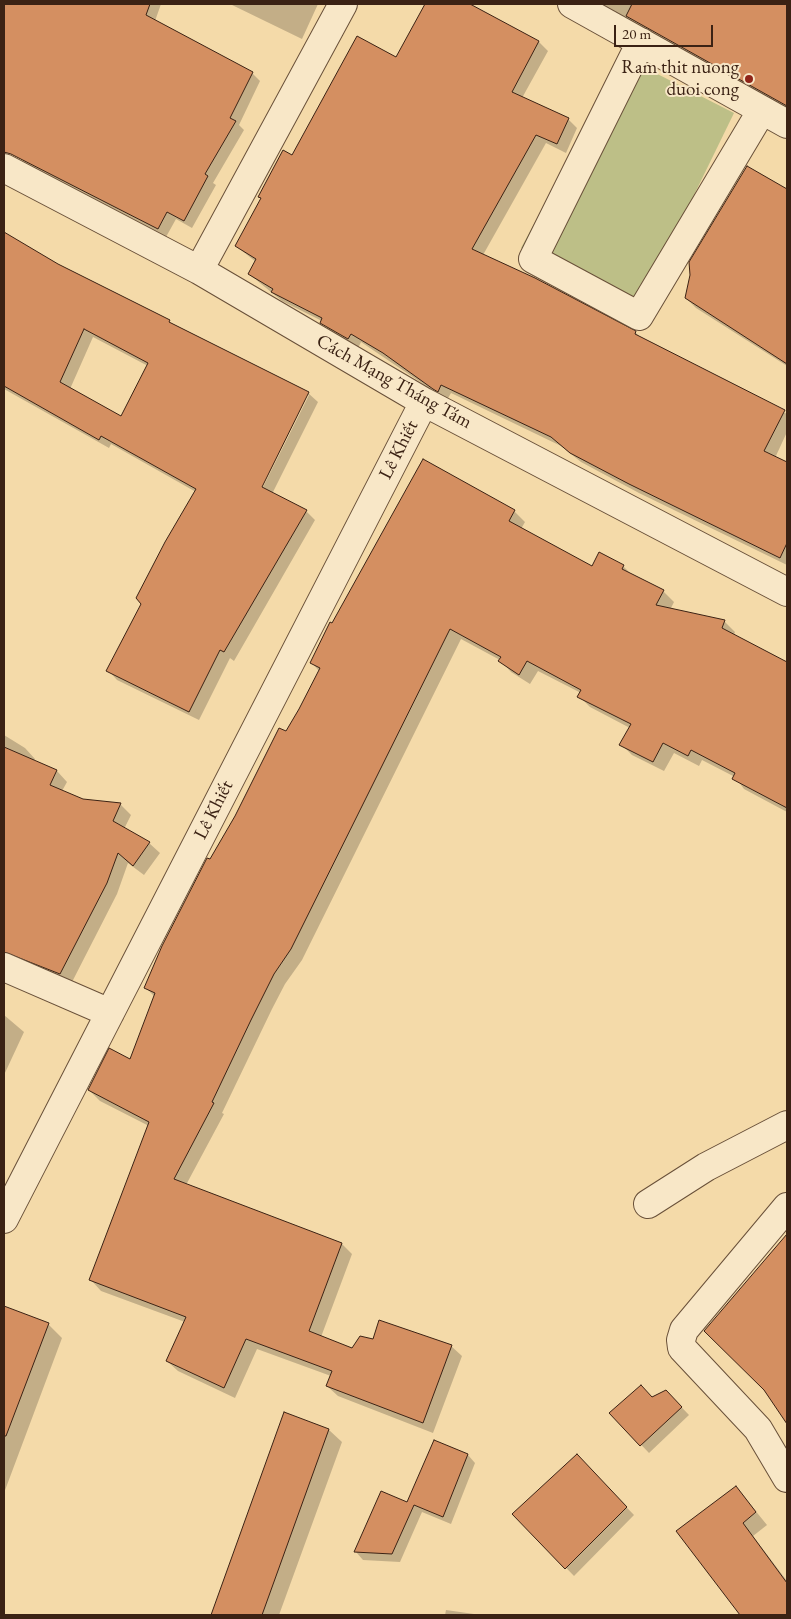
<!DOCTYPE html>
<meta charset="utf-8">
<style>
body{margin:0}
#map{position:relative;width:791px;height:1619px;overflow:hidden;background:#f4daa9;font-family:"EB Garamond",serif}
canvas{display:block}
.frame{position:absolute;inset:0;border:5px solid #3b2214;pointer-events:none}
.scale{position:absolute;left:614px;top:25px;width:99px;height:22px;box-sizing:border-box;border:2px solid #3b2214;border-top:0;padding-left:6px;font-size:15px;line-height:18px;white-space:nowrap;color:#3b2214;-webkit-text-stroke:4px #f8e7c7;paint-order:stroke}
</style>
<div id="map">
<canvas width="791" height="1619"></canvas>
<div class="frame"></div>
<div class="scale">20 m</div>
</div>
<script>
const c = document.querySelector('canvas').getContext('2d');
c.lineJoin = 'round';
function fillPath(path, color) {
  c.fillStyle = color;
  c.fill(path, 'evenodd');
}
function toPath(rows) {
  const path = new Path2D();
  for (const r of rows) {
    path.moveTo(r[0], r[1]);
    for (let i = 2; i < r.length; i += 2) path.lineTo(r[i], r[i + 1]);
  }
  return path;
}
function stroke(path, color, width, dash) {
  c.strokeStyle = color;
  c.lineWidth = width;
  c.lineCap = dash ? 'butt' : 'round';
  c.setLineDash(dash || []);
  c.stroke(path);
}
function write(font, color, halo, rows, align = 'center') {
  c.font = font + ' "EB Garamond",serif';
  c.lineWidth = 4;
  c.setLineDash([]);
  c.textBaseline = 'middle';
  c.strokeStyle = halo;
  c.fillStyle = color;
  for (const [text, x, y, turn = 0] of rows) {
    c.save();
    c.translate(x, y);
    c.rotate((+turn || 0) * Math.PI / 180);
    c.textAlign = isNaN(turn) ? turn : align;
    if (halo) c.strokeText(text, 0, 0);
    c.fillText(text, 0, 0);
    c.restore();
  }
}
const green = toPath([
 [624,57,734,113,637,312,521,248]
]);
const shadow = toPath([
 [4,4,161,4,155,21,252,73,260,81,239,125,244,130,213,183,216,185,192,228,176,219,166,237,28,166,19,157,22,153,4,143],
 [230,4,318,4,302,39],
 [427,4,467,4,539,42,548,51,522,98,568,119,577,128,566,153,546,143,483,255,635,332,642,339,787,414,787,432,775,458,787,464,787,565,639,493,581,462,561,446,451,393,447,400,361,342,358,348,331,332,322,321,282,301,249,274,256,262,236,246,293,156,397,59],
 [596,4,787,4,787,110],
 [747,167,787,191,787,366,696,308,686,298],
 [4,233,58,265,308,393,318,402,272,494,306,511,315,520,234,661,230,658,199,720,117,680,108,670,143,604,196,492,111,444,109,448,4,389,4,304,6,300,4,299],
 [93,337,148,366,121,418,70,389],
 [306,395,309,395,260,493,258,492],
 [424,461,514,511,525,522,521,529,592,568,623,566,634,577,663,591,674,602,670,610,725,622,735,632,734,635,787,663,787,812,744,789,735,777,702,760,699,766,674,753,664,771,632,755,621,744,630,728,590,707,579,696,581,693,538,671,530,684,511,672,500,660,461,639,302,960,285,984,272,1009,222,1113,224,1114,186,1185,342,1244,352,1254,321,1337,352,1350,374,1340,451,1346,462,1356,433,1433,338,1396,327,1386,331,1376,257,1349,235,1398,178,1371,167,1361,185,1322,101,1291,91,1280,149,1126,100,1101,89,1090,131,1061,155,997,146,988,210,861,287,733,319,671,312,663],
 [4,735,25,748,35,759,34,761,57,771,67,782,62,791,83,800,121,805,131,815,124,829,149,843,160,853,144,875,128,863,117,894,71,984,4,961],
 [4,1015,24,1032,4,1075],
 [787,1236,787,1411,785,1413,766,1390,706,1330],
 [4,1308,48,1324,62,1338,4,1493],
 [666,1391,689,1415,649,1453,611,1413],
 [285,1414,329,1430,342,1442,279,1615,213,1615],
 [434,1442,468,1455,475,1463,451,1524,422,1512,400,1562,363,1560,356,1552,381,1493,408,1504],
 [577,1456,634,1515,574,1576,514,1514],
 [736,1487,767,1525,753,1536,787,1581,787,1615,742,1615,678,1532],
 [446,1610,481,1615,445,1615]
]);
const building = toPath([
 [4,4,150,4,146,15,253,72,230,118,236,121,205,174,208,176,184,221,167,212,158,229,11,154,4,152,4,4],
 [425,4,470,4,539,41,512,92,569,118,557,144,536,135,472,249,535,278,636,331,635,334,785,410,764,451,787,462,787,543,780,558,629,484,570,453,551,437,441,385,438,392,433,389,383,353,351,334,348,339,320,323,322,318,271,292,273,289,248,274,256,259,235,246,261,198,258,197,283,150,292,155,357,36,396,57,425,4],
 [632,4,787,4,787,106,626,16,632,4],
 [747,166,787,189,787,364,685,298,690,275,689,262,747,166],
 [4,232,58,264,170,320,169,322,309,392,262,487,307,510,224,652,220,650,189,712,106,671,141,604,136,598,165,542,196,489,101,436,99,440,4,386,4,232],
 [84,329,148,363,121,416,60,382,84,329],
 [423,459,515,510,509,521,592,566,599,552,624,565,622,569,664,590,656,605,725,620,722,628,787,662,787,808,732,779,735,773,691,750,688,756,663,743,653,762,619,745,631,724,577,697,581,690,527,661,519,675,498,661,501,657,450,629,291,949,274,974,251,1020,212,1102,214,1103,174,1179,342,1243,309,1331,352,1348,360,1336,373,1339,379,1320,452,1345,423,1423,326,1386,332,1371,246,1339,224,1388,166,1361,186,1317,89,1280,149,1122,88,1090,109,1048,130,1059,155,993,144,988,162,946,207,858,210,859,235,816,279,728,286,731,299,709,320,668,310,663,330,622,332,623,423,459],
 [4,747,57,770,50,785,83,799,121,803,113,821,150,842,133,866,118,853,107,883,60,974,4,952,4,747],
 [787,1234,787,1424,764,1390,704,1331,787,1234],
 [4,1306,49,1323,6,1436,4,1436,4,1306],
 [641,1385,652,1397,666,1390,682,1407,640,1446,609,1413,641,1385],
 [284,1412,329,1429,262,1615,211,1615,284,1412],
 [434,1440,468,1454,443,1517,414,1505,392,1554,354,1552,381,1491,407,1502,434,1440],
 [577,1454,627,1507,565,1569,512,1514,577,1454],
 [736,1486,756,1512,743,1523,787,1583,787,1615,740,1615,676,1531,736,1486]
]);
const street = toPath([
 [572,4,787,124],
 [641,42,533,259,639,316,762,110],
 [4,168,199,270,424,402,787,592],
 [199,270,343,4],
 [4,967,110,1013],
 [648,1204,706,1167,787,1125],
 [787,1207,684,1330,681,1340,682,1348,758,1429,787,1478],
 [4,1219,424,402]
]);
const markers = [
 [749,79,5,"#8f2418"]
];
const poiNames = [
 ["Ram thit nuong",739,68],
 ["duoi cong",739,90]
];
const streetNames = [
 ["Cách Mạng Tháng Tám",394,382,29],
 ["Lê Khiết",399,450,-63],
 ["Lê Khiết",214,810,-63]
];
fillPath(green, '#bdbf87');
fillPath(shadow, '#0003');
fillPath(building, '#d48f61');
stroke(building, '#3b2214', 1);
stroke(street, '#695039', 30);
stroke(street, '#f8e7c7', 28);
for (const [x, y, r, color] of markers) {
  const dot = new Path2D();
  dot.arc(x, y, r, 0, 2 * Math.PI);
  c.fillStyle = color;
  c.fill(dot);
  stroke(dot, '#f8e7c7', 2);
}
write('19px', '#3b2214', '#f8e7c7', poiNames, 'right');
write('19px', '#3b2214', '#f8e7c7', streetNames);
</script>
